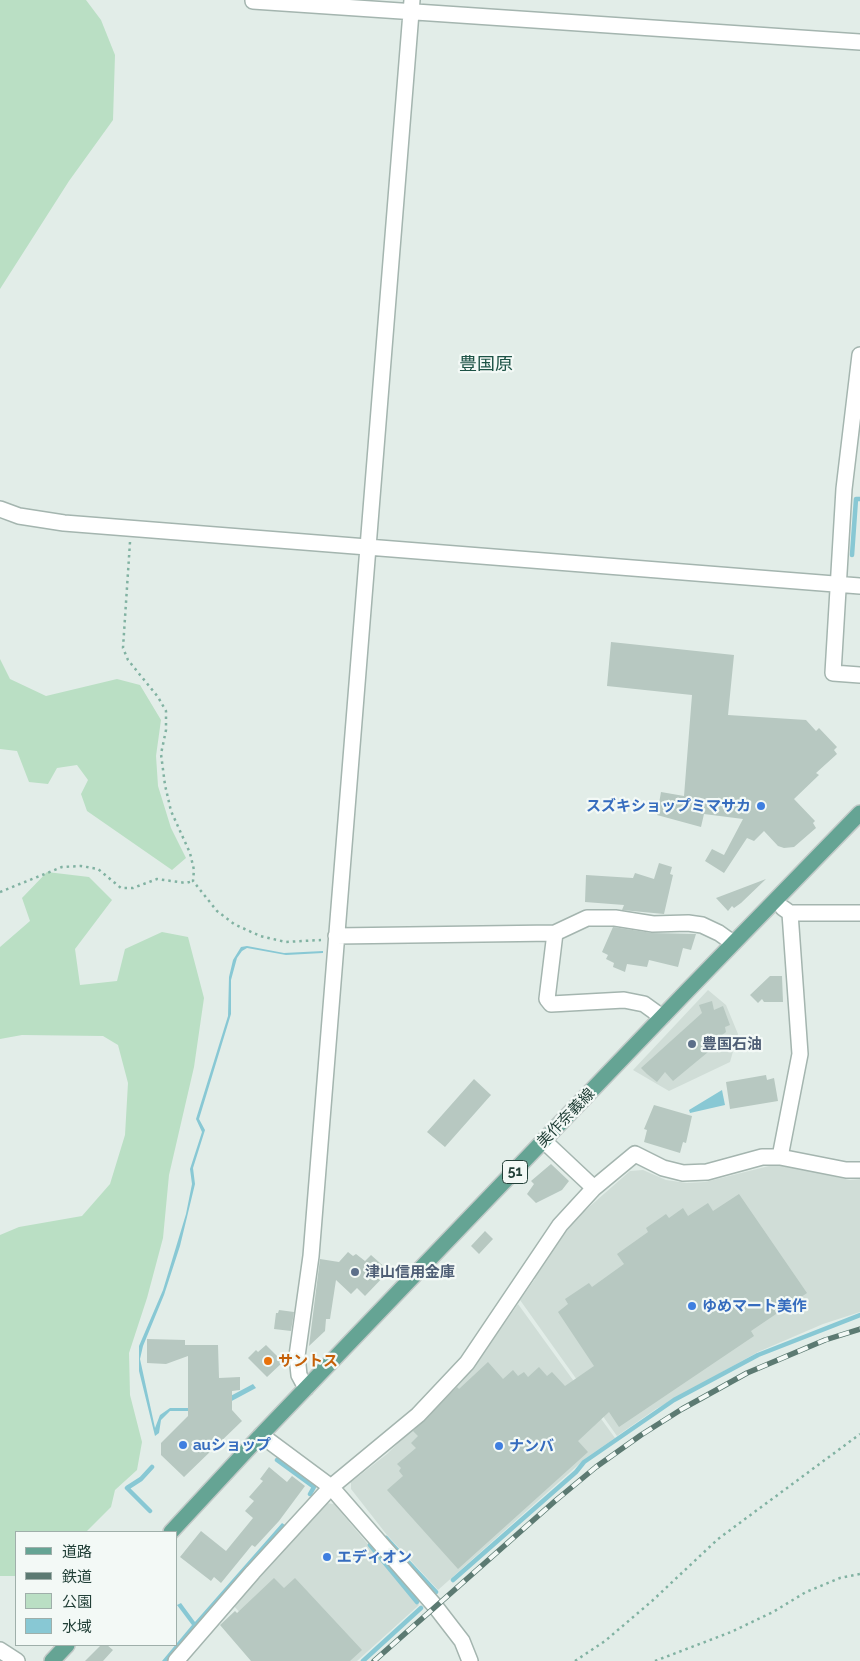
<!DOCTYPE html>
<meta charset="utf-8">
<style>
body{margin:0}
#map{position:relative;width:860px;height:1661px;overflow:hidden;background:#e2ede8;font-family:Raleway,"Noto Sans JP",sans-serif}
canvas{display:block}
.legend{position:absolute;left:15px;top:1531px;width:162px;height:115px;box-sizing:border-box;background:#f3f9f6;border:1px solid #9fafaa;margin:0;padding:6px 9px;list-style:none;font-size:15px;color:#213f37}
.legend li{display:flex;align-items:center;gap:10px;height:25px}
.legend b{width:25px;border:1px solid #9fafaa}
</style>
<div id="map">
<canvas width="860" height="1661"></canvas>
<ul class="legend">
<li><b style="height:6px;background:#65a494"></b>道路</li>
<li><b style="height:6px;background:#5c7a72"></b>鉄道</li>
<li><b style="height:14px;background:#badfc4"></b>公園</li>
<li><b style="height:14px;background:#88c8d4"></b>水域</li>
</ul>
</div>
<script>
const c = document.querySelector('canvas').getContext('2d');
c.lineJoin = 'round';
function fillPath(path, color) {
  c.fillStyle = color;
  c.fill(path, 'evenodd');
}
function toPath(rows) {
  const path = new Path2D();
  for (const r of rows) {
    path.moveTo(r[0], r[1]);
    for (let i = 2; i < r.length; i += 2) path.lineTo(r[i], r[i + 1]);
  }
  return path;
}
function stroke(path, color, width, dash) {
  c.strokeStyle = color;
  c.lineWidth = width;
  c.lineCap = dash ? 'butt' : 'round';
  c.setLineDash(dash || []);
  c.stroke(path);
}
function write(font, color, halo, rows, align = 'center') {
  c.font = font + ' Raleway,"Noto Sans JP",sans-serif';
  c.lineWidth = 4.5;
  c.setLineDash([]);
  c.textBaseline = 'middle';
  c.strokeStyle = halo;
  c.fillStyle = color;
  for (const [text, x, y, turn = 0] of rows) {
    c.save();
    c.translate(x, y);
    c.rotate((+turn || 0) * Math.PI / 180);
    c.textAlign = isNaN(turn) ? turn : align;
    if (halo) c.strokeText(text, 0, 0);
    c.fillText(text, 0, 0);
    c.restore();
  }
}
const built = toPath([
 [708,990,726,1005,738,1034,730,1062,669,1091,633,1070],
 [777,1164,850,1180,860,1179,860,1312,823,1324,758,1352,656,1409,617,1436,520,1300,535,1279,533,1277,557,1242,580,1215,630,1171,643,1170,666,1180,687,1183,705,1182],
 [518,1304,615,1438,586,1458,438,1590,387,1535,351,1489,351,1482,387,1454,470,1372],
 [326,1503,334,1504,419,1605,357,1661,283,1661,234,1606]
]);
const green = toPath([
 [0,0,86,0,101,20,115,55,113,120,69,181,0,289],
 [0,659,10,679,46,696,117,679,140,685,161,720,156,756,158,786,171,828,186,858,172,870,87,811,81,794,88,780,77,765,57,768,48,784,29,782,17,751,0,749],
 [47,872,89,877,112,900,75,949,80,985,117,981,125,949,162,932,188,937,204,998,194,1067,169,1175,163,1238,147,1298,129,1353,130,1395,142,1442,137,1470,115,1490,111,1507,86,1532,16,1532,16,1576,0,1576,0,1235,19,1227,82,1216,110,1184,125,1135,128,1083,118,1045,103,1036,22,1035,0,1039,0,947,30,921,22,898]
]);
const water = toPath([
 [247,946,284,953,323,951,323,953,286,955,247,948,242,951,237,958,231,980,231,1014,199,1119,205,1130,193,1168,195,1184,180,1246,164,1295,143,1346,140,1359,155,1428,160,1415,170,1408,208,1408,253,1384,256,1388,213,1411,170,1411,161,1420,159,1433,155,1436,139,1371,139,1346,163,1290,186,1214,192,1184,190,1169,202,1132,196,1119,228,1016,229,977,233,960,241,947],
 [722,1090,725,1105,690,1113,689,1110],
 [282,1523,285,1525,268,1546,210,1610,171,1661,162,1661,192,1625,177,1605,181,1603,195,1622]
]);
const stream = toPath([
 [852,555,856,499,860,499],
 [277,1460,314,1487,310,1494],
 [150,1511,127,1488,141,1479,152,1467],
 [386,1538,436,1592],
 [370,1545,417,1602],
 [453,1580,576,1472,584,1462,674,1400,758,1355,860,1315],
 [363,1661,421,1608]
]);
const building = toPath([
 [611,642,734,655,728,715,806,720,816,731,819,728,837,747,834,750,837,754,816,773,819,775,794,799,815,821,813,823,816,828,794,847,784,848,778,846,764,831,754,841,747,838,724,873,705,861,712,849,724,855,743,819,704,814,701,827,657,815,661,792,684,796,692,695,607,686],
 [659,863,672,867,670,874,673,875,664,914,622,910,624,905,585,902,586,875,633,878,635,873,654,879],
 [766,879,741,903,734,908,732,906,728,911,716,898],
 [613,927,652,933,696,934,691,950,683,948,678,967,649,960,647,967,627,964,625,972,613,967,614,963,606,959,608,955,602,952],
 [770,976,782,976,783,1002,764,1002,762,999,758,1003,750,995],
 [712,1001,714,1010,723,1006,730,1025,725,1027,726,1032,722,1035,725,1038,673,1081,665,1072,657,1082,647,1074,641,1068,702,1013,699,1005],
 [766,1075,767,1080,774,1078,778,1101,730,1109,726,1082],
 [474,1079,491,1095,445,1147,427,1132],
 [654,1105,692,1116,686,1143,683,1142,680,1153,644,1142,647,1130,644,1129],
 [551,1164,569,1181,562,1190,536,1203,527,1194,534,1184,531,1181],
 [739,1194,807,1293,751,1331,754,1336,619,1427,609,1412,578,1441,588,1452,458,1569,387,1490,403,1476,399,1471,401,1468,397,1464,416,1448,411,1443,418,1436,413,1431,457,1387,459,1389,488,1362,503,1379,513,1370,518,1376,524,1372,528,1377,539,1367,547,1376,552,1372,565,1386,594,1366,558,1312,568,1304,565,1299,589,1283,592,1287,624,1264,617,1254,648,1232,646,1228,666,1214,669,1218,683,1208,688,1216,708,1203,713,1211],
 [485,1231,493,1239,479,1254,471,1246],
 [348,1252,353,1256,356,1254,365,1261,371,1255,389,1271,365,1296,357,1288,351,1294,336,1280,330,1319,326,1319,325,1331,309,1346,320,1259,339,1262],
 [279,1310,294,1312,291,1331,274,1329,276,1313,278,1313],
 [147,1339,185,1340,185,1345,218,1345,219,1378,240,1377,240,1390,232,1391,232,1410,242,1421,184,1477,161,1455,161,1443,188,1416,188,1356,166,1364,147,1363],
 [266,1345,283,1362,267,1377,248,1358,256,1350,258,1352],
 [269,1467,287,1482,292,1476,305,1486,279,1521,255,1547,252,1545,221,1583,214,1577,211,1581,180,1557,201,1531,226,1551,253,1518,245,1511,254,1501,249,1497,263,1481,260,1479],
 [274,1578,284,1588,295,1578,362,1650,350,1661,251,1661,220,1625,235,1611,237,1613],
 [101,1645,107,1645,113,1650,103,1661,85,1661]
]);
const path = toPath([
 [130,542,123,648,128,660,158,697,166,711,166,730,161,754,165,785,171,811,190,853,194,870,193,881,217,911,234,924,260,936,286,942,321,940],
 [0,892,62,867,81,866,98,869,121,888,133,888,157,879,186,883,193,881],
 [575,1661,605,1641,652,1601,718,1539,860,1434],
 [655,1661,731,1632,773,1612,806,1592,840,1578,860,1574]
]);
const minor = toPath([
 [253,1,860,42],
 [860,355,844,489,833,673,860,675],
 [0,509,19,516,64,523,860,586],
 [783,908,790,913,860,913],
 [555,933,547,999,551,1004,624,1000,644,1004,662,1017],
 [336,936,555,933,587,918,615,918,653,924,688,923,702,925,719,933,733,943],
 [544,1141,594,1188],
 [780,1157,800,1054,790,913],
 [306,1388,299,1375,297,1356,311,1256,412,0],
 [261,1435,331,1487,435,1606,462,1641,470,1661],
 [0,1650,17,1661],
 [176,1661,253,1572,331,1487,418,1415,467,1363,560,1225,594,1188,635,1154,663,1168,683,1173,707,1172,762,1157,780,1157,846,1170,860,1170]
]);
const major = toPath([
 [171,1532,261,1435,687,991,860,813],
 [52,1661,67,1645]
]);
const rail = toPath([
 [374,1661,555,1501,596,1467,641,1435,682,1409,747,1373,825,1340,860,1329]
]);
const markers = [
 [761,806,5,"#3f7fe0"],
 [692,1044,5,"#5c6f8a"],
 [355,1272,5,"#5c6f8a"],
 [692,1306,5,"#3f7fe0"],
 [268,1361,5,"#e8710a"],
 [183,1445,5,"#3f7fe0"],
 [499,1446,5,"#3f7fe0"],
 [327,1557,5,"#3f7fe0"]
];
const shields = [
 [515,1172,25]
];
const shieldNames = [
 ["51",515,1172]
];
const shopNames = [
 ["スズキショップミマサカ",751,806,"right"],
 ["ゆめマート美作",702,1306],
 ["auショップ",193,1445],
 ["ナンバ",509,1446],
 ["エディオン",337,1557]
];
const serviceNames = [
 ["豊国石油",702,1044],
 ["津山信用金庫",365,1272]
];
const streetNames = [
 ["美作奈義線",566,1118,-46]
];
const foodNames = [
 ["サントス",278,1361]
];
const quarterNames = [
 ["豊国原",486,365]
];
fillPath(built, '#d0ddd7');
fillPath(green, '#badfc4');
fillPath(water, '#88c8d4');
stroke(stream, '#88c8d4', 4.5);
fillPath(building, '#b7c8c1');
stroke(minor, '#a4b5af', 18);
stroke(major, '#c1c9c7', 18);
stroke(path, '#81b2a2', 2.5, [2.5, 4]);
stroke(minor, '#fff', 15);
stroke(major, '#65a494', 15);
stroke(rail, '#5c7a72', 5.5);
stroke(rail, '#f3f9f6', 4, [11]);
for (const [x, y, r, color] of markers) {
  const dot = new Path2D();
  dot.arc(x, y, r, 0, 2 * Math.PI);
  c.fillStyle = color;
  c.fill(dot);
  stroke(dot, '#f3f9f6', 2);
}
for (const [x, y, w] of shields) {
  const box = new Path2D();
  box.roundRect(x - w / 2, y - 11.5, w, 23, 4);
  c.fillStyle = '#f3f9f6';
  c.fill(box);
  stroke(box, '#213f37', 1);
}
write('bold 14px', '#213f37', null, shieldNames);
write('bold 15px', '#366cbe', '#f3f9f6', shopNames, 'left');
write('bold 15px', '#4e5e75', '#f3f9f6', serviceNames, 'left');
write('15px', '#213f37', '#f3f9f6', streetNames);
write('bold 15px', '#c56008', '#f3f9f6', foodNames, 'left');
write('18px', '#1c5245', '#f3f9f6', quarterNames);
</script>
